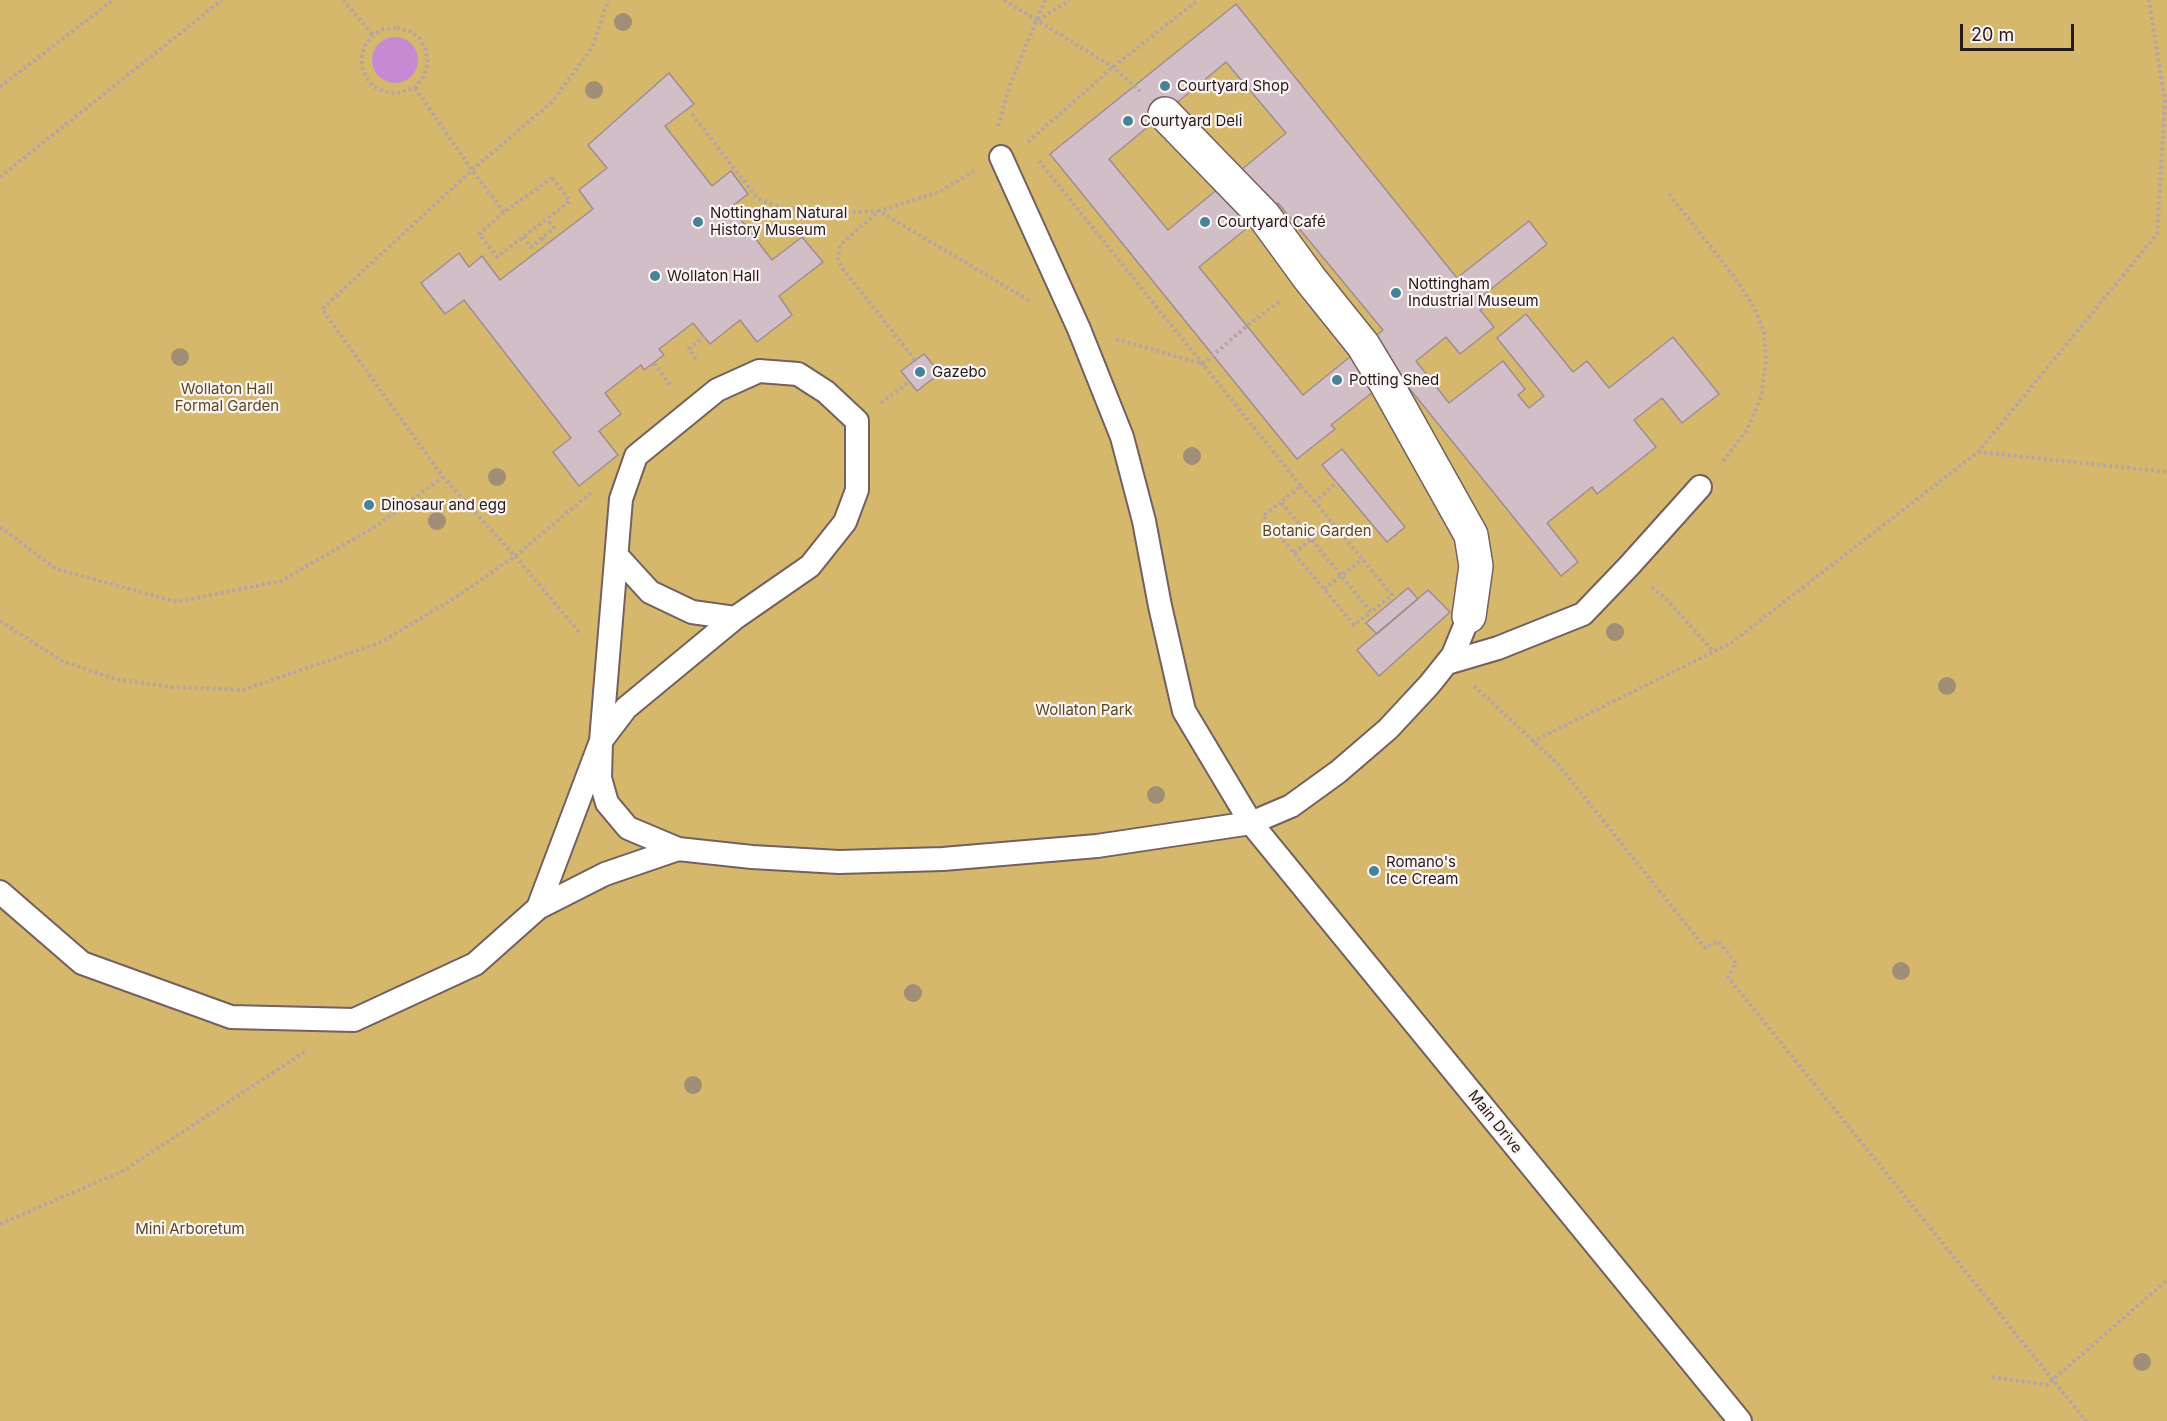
<!DOCTYPE html>
<meta charset="utf-8">
<style>
body{margin:0}
#map{position:relative;width:2167px;height:1421px;overflow:hidden;background:#f9e3e1;font-family:Inter,sans-serif}
canvas{display:block}
.scale{position:absolute;left:1960px;top:24px;width:114px;height:27px;box-sizing:border-box;border:3px solid #231b1a;border-top:0;padding-left:8px;font-size:18px;line-height:21px;white-space:nowrap;color:#231b1a;-webkit-text-stroke:4px #fdf4f3;paint-order:stroke}
</style>
<div id="map">
<canvas width="2167" height="1421"></canvas>
<div class="scale">20 m</div>
</div>
<script>
const c = document.querySelector('canvas').getContext('2d');
c.lineJoin = 'round';
function fillPath(path, color) {
  c.fillStyle = color;
  c.fill(path, 'evenodd');
}
function toPath(rows) {
  const path = new Path2D();
  for (const r of rows) {
    if (r.length === 3) {
      path.moveTo(r[0] + r[2], r[1]);
      path.arc(r[0], r[1], r[2], 0, 2 * Math.PI);
      continue;
    }
    path.moveTo(r[0], r[1]);
    for (let i = 2; i < r.length; i += 2) path.lineTo(r[i], r[i + 1]);
  }
  return path;
}
function stroke(path, color, width, dash) {
  c.strokeStyle = color;
  c.lineWidth = width;
  c.lineCap = dash ? 'butt' : 'round';
  c.setLineDash(dash || []);
  c.stroke(path);
}
function write(font, color, halo, rows, align = 'center') {
  c.font = font + ' Inter,sans-serif';
  c.lineWidth = 4.5;
  c.setLineDash([]);
  c.textBaseline = 'middle';
  c.strokeStyle = halo;
  c.fillStyle = color;
  for (const [text, x, y, turn = 0] of rows) {
    c.save();
    c.translate(x, y);
    c.rotate((+turn || 0) * Math.PI / 180);
    c.textAlign = isNaN(turn) ? turn : align;
    if (halo) c.strokeText(text, 0, 0);
    c.fillText(text, 0, 0);
    c.restore();
  }
}
const green = toPath([
 [0,0,2167,0,2167,1421,0,1421]
]);
const water = toPath([
 [395,60,23]
]);
const building = toPath([
 [1236,4,1457,278,1529,221,1547,244,1481,297,1487,305,1480,310,1494,327,1460,354,1446,337,1416,361,1449,403,1503,361,1525,389,1518,395,1529,408,1544,396,1497,338,1526,314,1573,372,1587,361,1609,388,1673,337,1719,394,1682,423,1662,398,1634,420,1656,447,1597,494,1592,487,1547,523,1578,562,1561,576,1397,373,1331,425,1335,429,1297,459,1050,154,1236,4],
 [1226,62,1286,133,1168,230,1109,159,1226,62],
 [1278,203,1383,330,1303,395,1199,267,1278,203],
 [669,73,694,104,665,126,712,186,731,171,748,194,731,207,772,260,802,237,823,262,779,296,792,315,757,342,740,320,710,344,693,323,659,349,664,355,644,370,641,365,605,393,621,414,599,431,618,455,579,486,553,452,571,438,464,300,445,314,421,283,459,253,469,267,482,256,500,280,593,209,579,190,607,168,588,145,669,73],
 [924,354,940,373,917,391,901,371,924,354],
 [1342,449,1405,527,1387,542,1322,465,1342,449],
 [1408,588,1418,599,1377,634,1366,623,1408,588],
 [1428,590,1450,612,1379,676,1357,650,1428,590]
]);
const path = toPath([
 [343,0,373,35],
 [1004,0,1113,67,1140,91],
 [1038,20,1070,0],
 [397,28,410,31,420,39,426,50,428,63,424,76,415,88,395,94,383,91,373,86,366,77,362,67,362,54,366,44,373,35,384,29,397,28],
 [0,87,113,0],
 [415,88,472,170,504,212],
 [692,114,758,199,780,207,836,213,879,211,1030,301],
 [998,126,1011,82,1045,0],
 [1028,142,1113,67,1198,0],
 [1039,161,1301,486,1281,502,1371,612,1392,595,1315,502,1337,482],
 [0,177,222,0],
 [552,178,570,201,497,257,479,234,504,212,552,178],
 [1669,194,1736,279,1753,306,1764,331,1766,360,1761,397,1747,430,1721,464],
 [523,237,531,247,554,228,547,219],
 [542,238,547,244],
 [1116,339,1203,364,1248,325,1280,301],
 [696,359,689,349,704,336],
 [915,360,842,268,838,259,840,245,879,211,939,192,974,171],
 [654,363,671,386],
 [881,403,909,382],
 [1978,452,2167,472],
 [1301,486,1315,502],
 [1281,502,1263,516,1354,625,1371,612],
 [0,527,56,569,177,602,281,581,376,526,443,477],
 [1294,553,1332,523],
 [1652,587,1667,600,1713,651],
 [1324,589,1363,559],
 [0,621,62,661,115,679,172,687,243,690,379,643,455,598,515,556,591,493],
 [579,632,515,556,443,477,322,309,472,170,553,101,592,48,608,0],
 [1474,686,1557,763,1705,948,1718,941,1736,963,1728,977,2086,1421],
 [1532,742,1731,643,1978,452,2157,234,2165,102,2149,0],
 [0,1224,123,1171,306,1051],
 [1992,1377,2047,1385,2167,1280]
]);
const lane = toPath([
 [1001,157,1079,329,1122,437,1144,521,1160,606,1184,711,1251,823,1740,1421],
 [735,618,626,708,601,741,600,778,607,803,628,828,678,849,752,857,839,862,943,859,1097,846,1251,823,1291,806,1338,772,1388,729,1429,685,1453,655,1469,616],
 [1447,663,1498,648,1583,614,1629,566,1700,487],
 [0,892,82,963,231,1017,354,1020,475,964,538,908,605,874,678,849],
 [538,908,601,741,621,499,636,456,717,390,759,371,798,374,826,392,857,421,857,490,845,522,810,566,735,618,692,612,650,592,618,557]
]);
const street = toPath([
 [1165,114,1264,216,1310,279,1363,345,1386,383,1471,535,1476,566,1469,616]
]);
const trees = [
 [623,22],
 [594,90],
 [180,357],
 [1192,456],
 [497,477],
 [437,521],
 [1615,632],
 [1947,686],
 [1156,795],
 [1901,971],
 [913,993],
 [693,1085],
 [2142,1362]
];
const markers = [
 [1165,86,6,"#458498"],
 [1128,121,6,"#458498"],
 [698,222,6,"#458498"],
 [1205,222,6,"#458498"],
 [655,276,6,"#458498"],
 [1396,293,6,"#458498"],
 [920,372,6,"#458498"],
 [1337,380,6,"#458498"],
 [369,505,6,"#458498"],
 [1374,871,6,"#458498"]
];
const poiNames = [
 ["Courtyard Shop",1177,86],
 ["Courtyard Deli",1140,121],
 ["Nottingham Natural",710,213],
 ["History Museum",710,230],
 ["Courtyard Café",1217,222],
 ["Wollaton Hall",667,276],
 ["Nottingham",1408,284],
 ["Industrial Museum",1408,301],
 ["Gazebo",932,372],
 ["Potting Shed",1349,380],
 ["Dinosaur and egg",381,505],
 ["Romano's",1386,862],
 ["Ice Cream",1386,879]
];
const parkNames = [
 ["Wollaton Hall",227,389],
 ["Formal Garden",227,406],
 ["Botanic Garden",1317,531],
 ["Wollaton Park",1084,710],
 ["Mini Arboretum",190,1229]
];
const streetNames = [
 ["Main Drive",1495,1122,51]
];
fillPath(green, '#d5b86b');
fillPath(water, '#c68ad5');
fillPath(building, '#d2bec6');
stroke(building, '#a08d94', 1.5);
stroke(lane, '#73605f', 26);
stroke(street, '#73605f', 36);
stroke(path, '#b7a5a4', 4, [3, 3]);
stroke(lane, '#fff', 22);
stroke(street, '#fff', 33);
c.fillStyle = '#a08e77';
for (const [x, y] of trees) {
  c.beginPath();
  c.arc(x, y, 9, 0, 2 * Math.PI);
  c.fill();
}
for (const [x, y, r, color] of markers) {
  const dot = new Path2D();
  dot.arc(x, y, r, 0, 2 * Math.PI);
  c.fillStyle = color;
  c.fill(dot);
  stroke(dot, '#fdf4f3', 2);
}
write('15px', '#231b1a', '#fdf4f3', poiNames, 'left');
write('15px', '#584920', '#fdf4f3', parkNames);
write('15px', '#231b1a', '#fdf4f3', streetNames);
</script>
